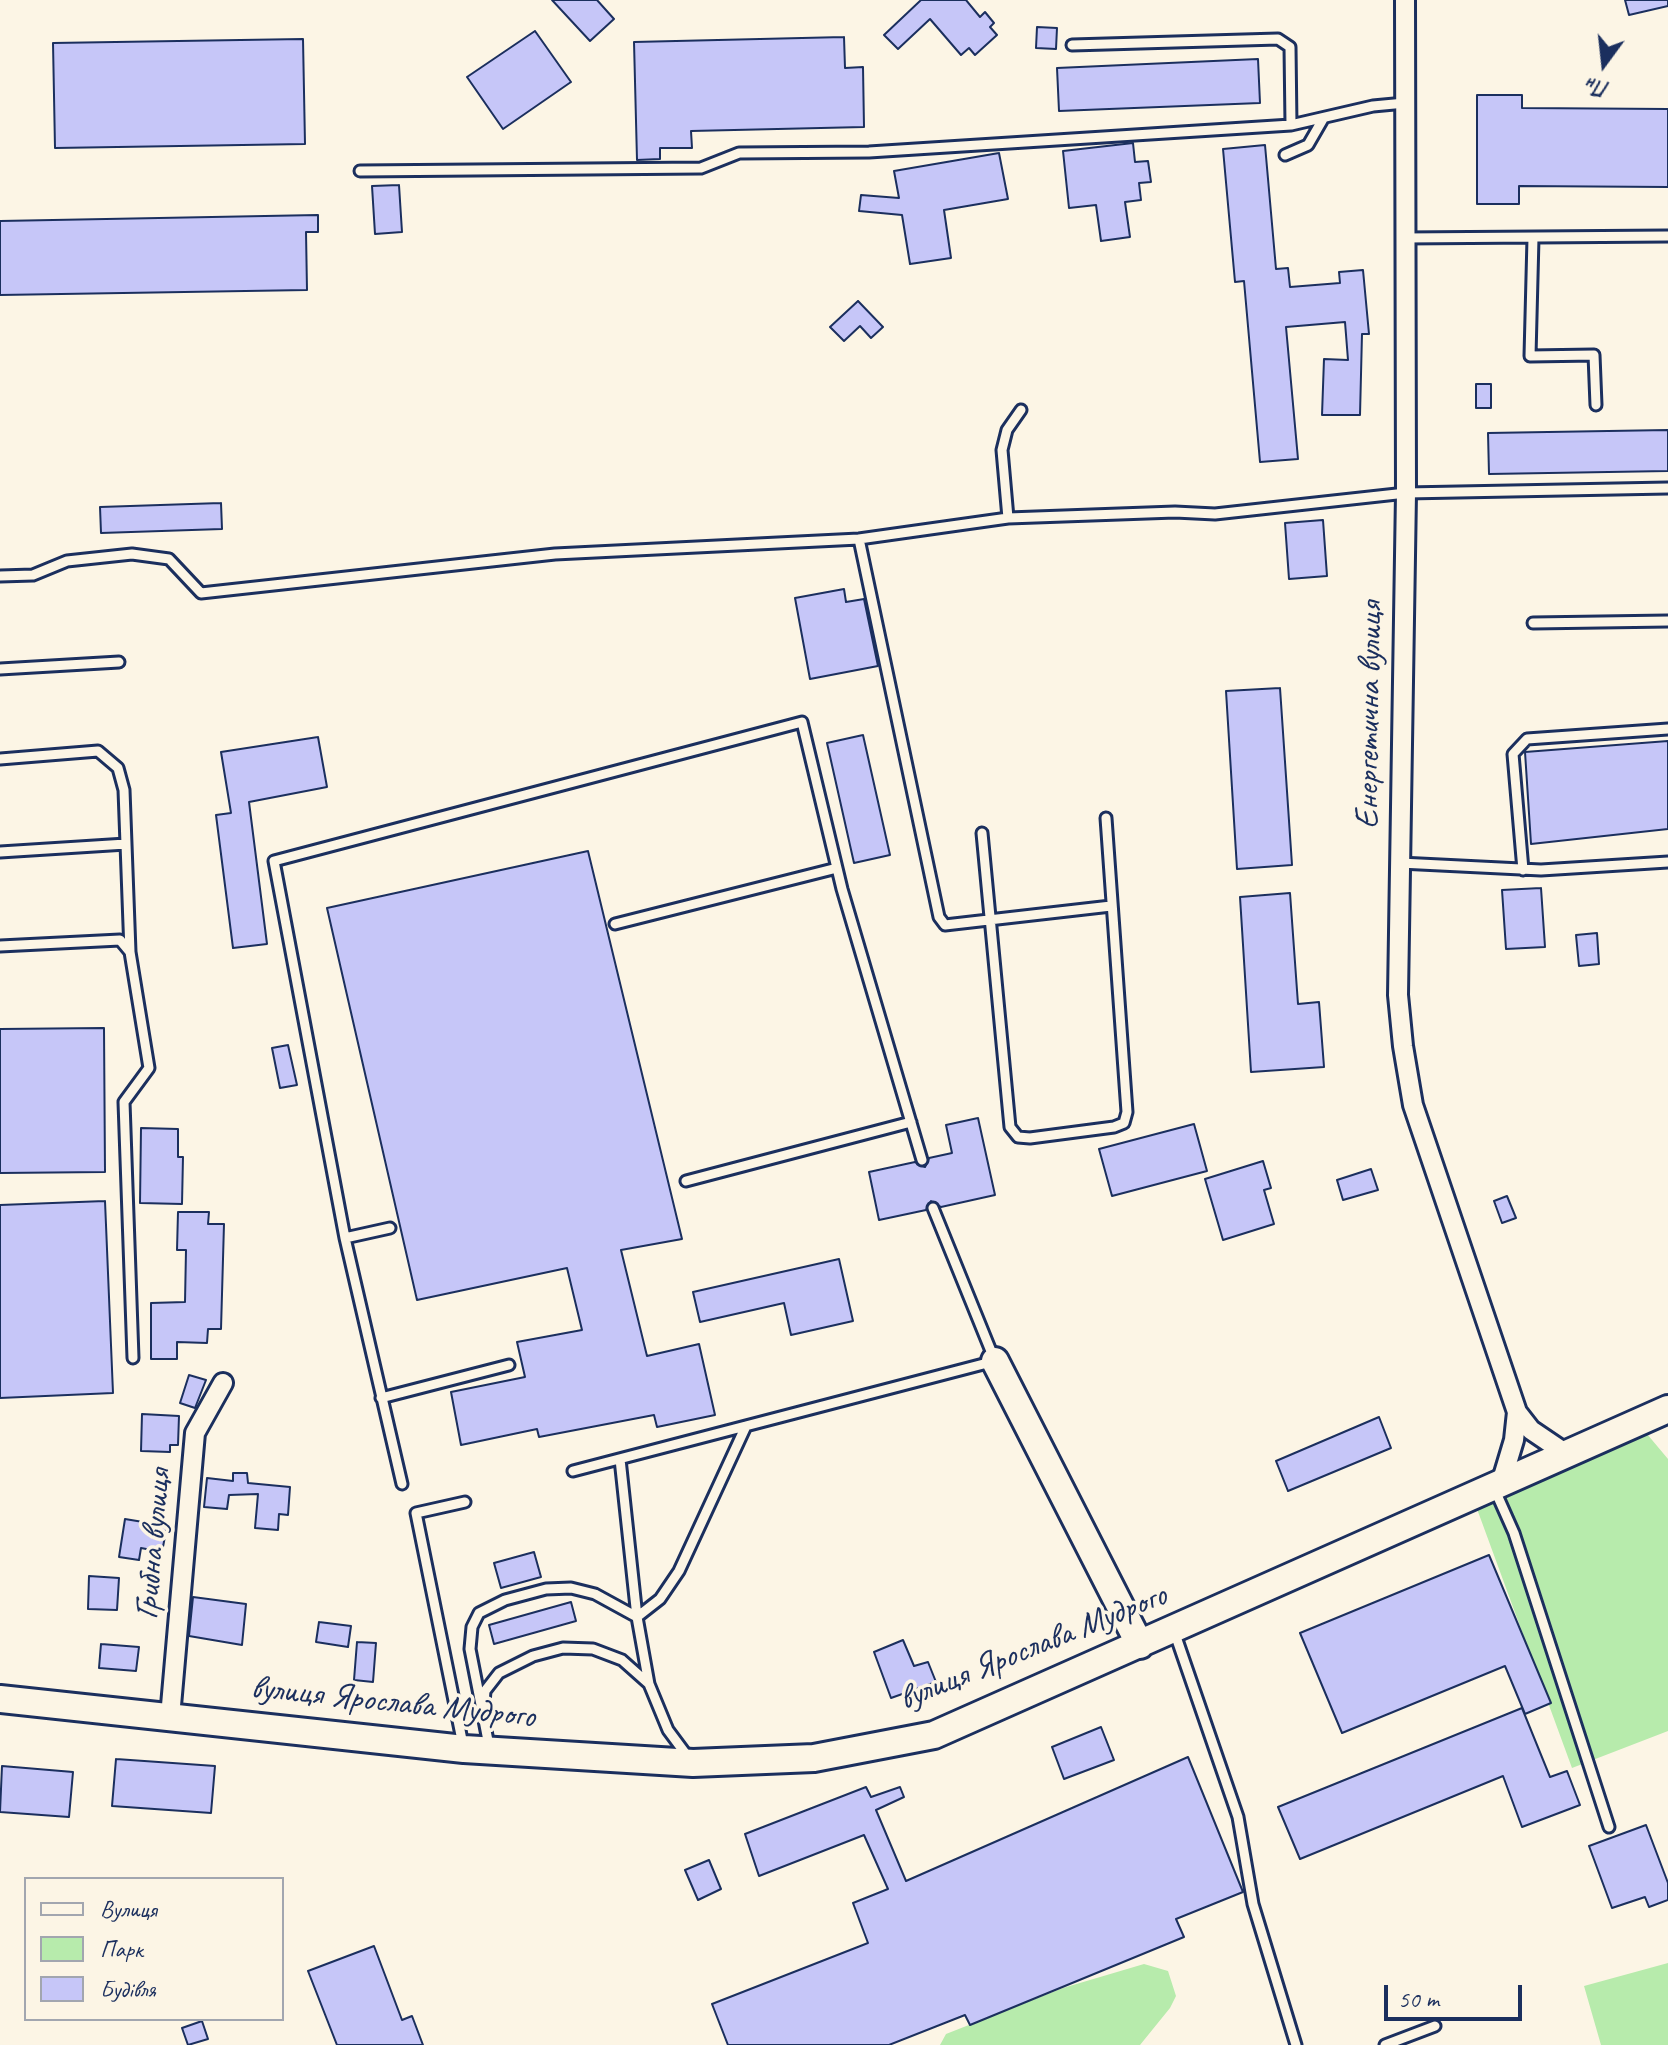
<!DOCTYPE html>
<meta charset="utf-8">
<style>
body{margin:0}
#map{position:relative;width:1668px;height:2045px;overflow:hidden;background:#fcf5e5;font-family:Caveat,sans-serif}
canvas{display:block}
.legend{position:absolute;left:24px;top:1877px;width:260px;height:144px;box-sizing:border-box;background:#fcf5e5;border:2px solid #a2a6af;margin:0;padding:10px 14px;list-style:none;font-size:24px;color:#1b2f5e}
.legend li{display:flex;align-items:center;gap:16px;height:40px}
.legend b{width:40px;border:2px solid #a2a6af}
.north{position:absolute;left:1564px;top:24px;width:80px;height:80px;-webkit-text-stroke:6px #fcf5e5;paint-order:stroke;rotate:195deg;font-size:22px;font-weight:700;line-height:32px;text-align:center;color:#1b2f5e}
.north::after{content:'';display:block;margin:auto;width:28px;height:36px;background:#1b2f5e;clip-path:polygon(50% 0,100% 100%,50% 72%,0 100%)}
.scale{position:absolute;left:1384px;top:1985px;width:138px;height:36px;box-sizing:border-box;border:4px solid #1b2f5e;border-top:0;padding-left:10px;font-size:24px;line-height:28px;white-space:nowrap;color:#1b2f5e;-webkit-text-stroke:6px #fcf5e5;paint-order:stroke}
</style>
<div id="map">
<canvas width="1668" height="2045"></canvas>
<ul class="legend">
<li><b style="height:10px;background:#fcf5e5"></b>Вулиця</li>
<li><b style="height:22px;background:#b7ebac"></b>Парк</li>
<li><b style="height:22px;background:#c6c6f8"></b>Будівля</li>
</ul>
<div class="north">Пн</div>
<div class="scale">50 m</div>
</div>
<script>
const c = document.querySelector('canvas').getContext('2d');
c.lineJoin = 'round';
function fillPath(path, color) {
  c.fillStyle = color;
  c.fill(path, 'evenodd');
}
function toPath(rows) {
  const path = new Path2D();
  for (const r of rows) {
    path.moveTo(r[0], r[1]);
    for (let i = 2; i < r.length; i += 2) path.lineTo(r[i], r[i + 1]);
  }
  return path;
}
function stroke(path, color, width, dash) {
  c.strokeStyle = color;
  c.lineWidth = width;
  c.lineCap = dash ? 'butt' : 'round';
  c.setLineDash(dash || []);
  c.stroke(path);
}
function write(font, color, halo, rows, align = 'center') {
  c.font = font + ' Caveat,sans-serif';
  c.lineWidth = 7;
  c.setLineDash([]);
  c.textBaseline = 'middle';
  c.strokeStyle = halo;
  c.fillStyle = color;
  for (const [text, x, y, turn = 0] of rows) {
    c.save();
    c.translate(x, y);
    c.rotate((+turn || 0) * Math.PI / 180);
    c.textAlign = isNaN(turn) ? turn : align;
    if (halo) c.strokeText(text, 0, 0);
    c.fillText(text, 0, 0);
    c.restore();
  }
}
const green = toPath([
 [1642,1428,1668,1459,1668,1731,1572,1768,1473,1498],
 [1668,1963,1668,2045,1601,2045,1584,1986],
 [1144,1964,1168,1971,1176,1996,1170,2008,1140,2045,940,2045,946,2034,1063,1988]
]);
const building = toPath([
 [552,0,597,0,614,19,590,41,552,0],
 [921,0,966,0,980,17,985,12,994,23,990,27,997,35,975,55,969,48,961,55,930,19,898,49,884,35,921,0],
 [1625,0,1668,0,1668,6,1629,15,1625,0],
 [1037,27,1057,28,1056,49,1036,48,1037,27],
 [535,31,571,82,503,129,467,77,535,31],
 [844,37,845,68,863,67,864,127,691,131,692,148,660,148,660,159,637,160,634,42,844,37],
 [303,39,305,144,55,148,53,43,303,39],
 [1258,59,1260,103,1059,111,1057,68,1258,59],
 [1477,95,1522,95,1522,108,1668,109,1668,187,1519,186,1519,204,1477,204,1477,95],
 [1133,143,1135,162,1148,161,1151,182,1139,183,1141,200,1125,202,1130,237,1101,241,1096,205,1069,208,1063,151,1133,143],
 [1265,145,1276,269,1288,268,1290,287,1340,283,1339,272,1363,270,1369,334,1362,334,1360,415,1322,415,1324,359,1348,360,1345,322,1286,327,1298,459,1260,462,1244,281,1235,282,1223,149,1265,145],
 [999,153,1008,199,944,210,951,258,910,264,902,215,859,211,861,195,899,198,894,171,999,153],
 [399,185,402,232,375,234,372,186,399,185],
 [318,215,318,232,306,232,307,290,0,295,0,221,318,215],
 [858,301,883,327,871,338,860,326,844,341,830,327,858,301],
 [1476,384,1491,384,1491,408,1476,408,1476,384],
 [1668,430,1668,471,1489,474,1488,433,1668,430],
 [221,503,222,529,101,533,100,507,221,503],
 [1323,520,1327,576,1289,579,1285,523,1323,520],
 [844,589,846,602,864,599,878,666,810,679,795,598,844,589],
 [1280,688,1292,865,1237,869,1226,691,1280,688],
 [863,735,890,855,854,863,827,743,863,735],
 [318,737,327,787,249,802,267,944,233,948,216,815,231,813,221,752,318,737],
 [1668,741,1668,829,1531,844,1525,752,1668,741],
 [588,851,682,1239,621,1250,647,1356,699,1344,715,1415,657,1427,654,1415,539,1437,537,1429,461,1445,451,1392,525,1377,517,1342,582,1330,567,1268,417,1300,327,908,588,851],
 [1541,888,1545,947,1506,949,1502,890,1541,888],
 [1290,893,1298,1004,1319,1002,1324,1067,1251,1072,1240,897,1290,893],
 [1597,933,1599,964,1579,966,1576,935,1597,933],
 [104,1028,105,1172,0,1173,0,1029,104,1028],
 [288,1045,297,1085,280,1088,272,1048,288,1045],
 [978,1118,995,1195,941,1207,931,1201,926,1210,879,1220,869,1172,915,1162,925,1167,929,1158,952,1153,946,1125,978,1118],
 [1194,1124,1207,1171,1112,1196,1099,1149,1194,1124],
 [141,1128,178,1129,178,1157,183,1157,182,1204,140,1203,141,1128],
 [1263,1161,1271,1188,1264,1190,1274,1224,1223,1240,1205,1179,1263,1161],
 [1371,1169,1378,1190,1343,1200,1337,1180,1371,1169],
 [1507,1196,1516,1218,1502,1223,1494,1201,1507,1196],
 [105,1201,113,1393,0,1398,0,1205,105,1201],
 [178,1212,209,1212,208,1224,224,1224,221,1329,208,1329,207,1343,177,1342,177,1359,151,1359,151,1303,185,1302,186,1250,177,1250,178,1212],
 [839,1259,853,1321,791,1335,784,1303,700,1322,693,1292,839,1259],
 [189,1375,206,1380,195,1408,180,1403,189,1375],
 [142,1414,179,1416,178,1445,170,1445,170,1452,141,1451,142,1414],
 [1379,1417,1391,1448,1288,1491,1276,1461,1379,1417],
 [233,1473,247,1473,248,1483,290,1487,288,1515,279,1514,278,1530,255,1528,258,1494,229,1495,227,1509,204,1507,207,1478,233,1481,233,1473],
 [125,1519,167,1526,162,1552,141,1548,139,1560,119,1557,125,1519],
 [534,1552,541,1577,501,1588,494,1563,534,1552],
 [1489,1555,1551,1703,1525,1714,1505,1666,1342,1733,1300,1633,1489,1555],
 [89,1576,119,1578,117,1610,88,1609,89,1576],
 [193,1597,246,1604,242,1645,189,1636,193,1597],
 [571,1602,576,1621,494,1644,489,1625,571,1602],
 [319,1622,351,1626,348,1647,316,1642,319,1622],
 [903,1640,914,1666,928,1662,936,1682,891,1698,874,1652,903,1640],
 [357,1642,376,1643,373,1682,354,1680,357,1642],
 [101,1644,139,1647,136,1671,99,1668,101,1644],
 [1522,1708,1550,1777,1567,1771,1580,1805,1522,1827,1503,1776,1300,1859,1278,1807,1522,1708],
 [1101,1727,1114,1760,1064,1779,1052,1747,1101,1727],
 [1188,1757,1243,1892,1176,1919,1184,1937,970,2025,965,2015,889,2045,728,2045,712,2004,868,1943,853,1903,888,1889,864,1835,759,1876,745,1834,866,1787,871,1797,900,1787,904,1797,876,1810,906,1881,1188,1757],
 [116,1759,215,1766,211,1813,112,1806,116,1759],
 [2,1766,73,1772,69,1817,0,1812,2,1766],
 [1646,1825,1668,1883,1668,1900,1649,1907,1645,1897,1612,1908,1589,1846,1646,1825],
 [709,1860,721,1889,698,1900,685,1870,709,1860],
 [374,1946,402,2020,412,2016,423,2045,337,2045,308,1971,374,1946],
 [202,2021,208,2039,188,2045,182,2028,202,2021]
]);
const service = toPath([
 [1072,45,1278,39,1290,47,1291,125],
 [1285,155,1308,145,1323,119],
 [360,171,701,168,739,153,869,152,1291,125,1373,106,1405,103],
 [1404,238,1668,236],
 [1533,238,1530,356,1594,355,1596,405],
 [1008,518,1002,450,1007,430,1021,410],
 [859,539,939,917,945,925,1111,906],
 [0,576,33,575,67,561,132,554,169,559,201,593,555,554,859,539,1008,518,1175,512,1215,514,1406,493,1668,488],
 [1533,623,1668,621],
 [0,669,119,662],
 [0,759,98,751,118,768,124,790,130,952],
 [982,833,1010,1127,1018,1137,1030,1138,1114,1127,1124,1123,1127,1112,1106,818],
 [0,852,126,844],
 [1400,863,1541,870,1668,862],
 [1523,870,1513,754,1527,739,1668,729],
 [615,924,837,868],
 [0,946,120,940,130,952,149,1068,124,1102,133,1358],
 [686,1181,911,1122],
 [345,1238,390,1228],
 [381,1398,509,1365],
 [620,1459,637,1617,649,1684,668,1730,688,1757],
 [573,1471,995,1361,933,1208],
 [402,1484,345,1238,274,861,802,722,842,889,922,1160],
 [1494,1488,1514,1533,1609,1827],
 [1174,1631,1238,1817,1253,1904,1296,2045],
 [483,1715,470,1649,472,1627,479,1613,505,1600,546,1589,571,1588,595,1594,637,1617,660,1599,679,1571,746,1426],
 [463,1745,416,1513,465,1502],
 [489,1746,483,1715,485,1691,499,1673,533,1656,563,1648,593,1649,622,1660,649,1684],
 [1385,2045,1435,2026]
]);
const minor = toPath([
 [1405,0,1406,493,1398,995,1403,1046,1413,1105,1517,1412,1531,1430,1565,1453],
 [1502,1480,1514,1440,1517,1412],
 [170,1717,195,1433,223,1383]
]);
const secondary = toPath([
 [995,1361,1140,1645],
 [0,1699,464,1749,693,1763,814,1758,934,1735,1668,1409]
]);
const streetNames = [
 ["Енергетична вулиця",1370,715,-89],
 ["Грибна вулиця",154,1544,-85],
 ["вулиця Ярослава Мудрого",1033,1648,-22],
 ["вулиця Ярослава Мудрого",393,1703,6]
];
fillPath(green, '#b7ebac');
fillPath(building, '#c6c6f8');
stroke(building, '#1b2f5e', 2);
stroke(service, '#1b2f5e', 15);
stroke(minor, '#1b2f5e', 24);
stroke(secondary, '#1b2f5e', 32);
stroke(service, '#fcf5e5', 9);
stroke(minor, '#fcf5e5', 18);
stroke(secondary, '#fcf5e5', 26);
write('34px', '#1b2f5e', '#fcf5e5', streetNames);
</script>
